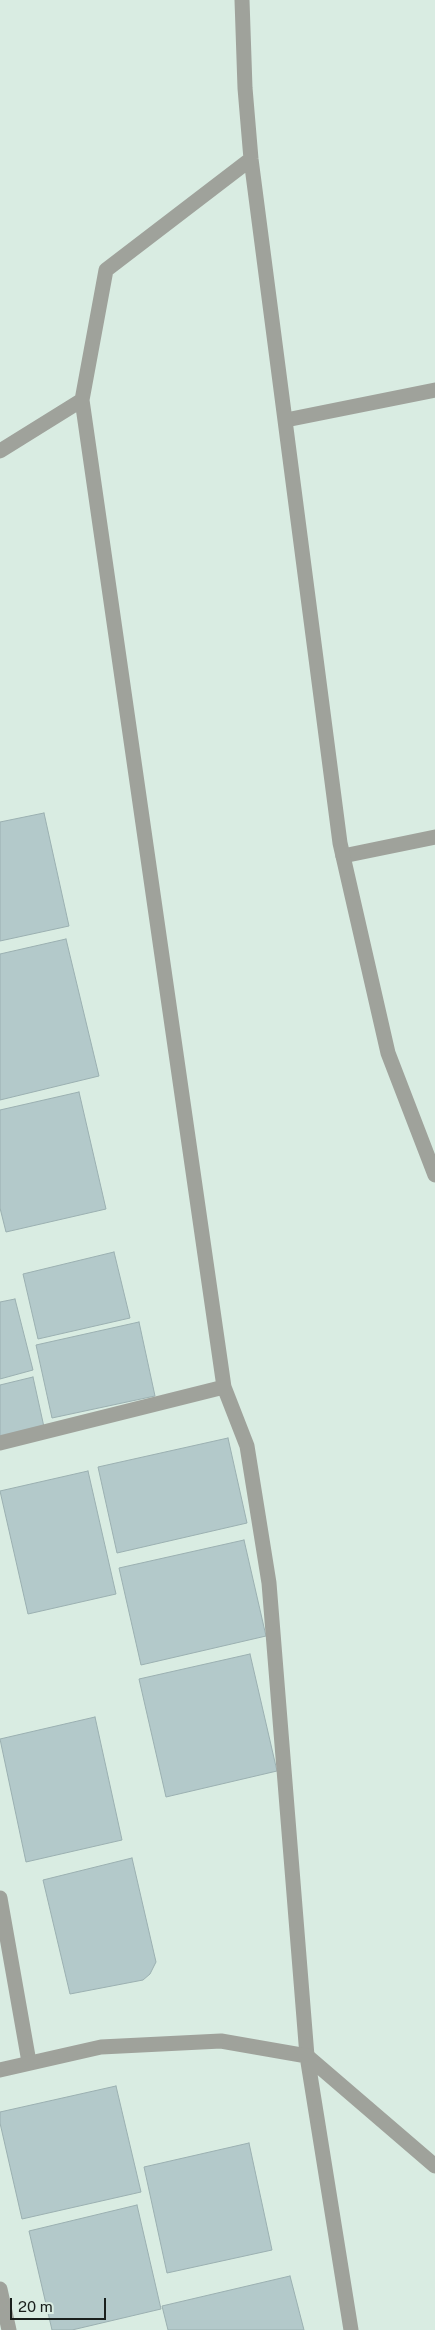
<!DOCTYPE html>
<style>
body{margin:0}
#map{position:relative;width:435px;height:2330px;overflow:hidden;background:#d9ece2;font-family:"Public Sans",sans-serif}
canvas{display:block}
.scale{position:absolute;left:10px;top:2298px;width:96px;height:22px;box-sizing:border-box;border:2px solid #191f1c;border-top:0;padding-left:6px;font-size:15px;line-height:18px;white-space:nowrap;color:#191f1c;-webkit-text-stroke:4px #d9ece2;paint-order:stroke}
</style>
<div id="map">
<canvas width="435" height="2330"></canvas>
<div class="scale">20 m</div>
</div>
<script>
const c = document.querySelector('canvas').getContext('2d');
c.lineJoin = 'round';
function fillPath(path, color) {
  c.fillStyle = color;
  c.fill(path, 'evenodd');
}
function toPath(rows) {
  const path = new Path2D();
  for (const r of rows) {
    path.moveTo(r[0], r[1]);
    for (let i = 2; i < r.length; i += 2) path.lineTo(r[i], r[i + 1]);
  }
  return path;
}
function stroke(path, color, width, dash) {
  c.strokeStyle = color;
  c.lineWidth = width;
  c.lineCap = dash ? 'butt' : 'round';
  c.setLineDash(dash || []);
  c.stroke(path);
}
const building = toPath([
 [44,813,69,926,0,941,0,822,44,813],
 [66,939,99,1076,0,1100,0,954,66,939],
 [79,1092,106,1209,6,1232,0,1208,0,1110,79,1092],
 [114,1252,130,1318,38,1339,23,1274,114,1252],
 [15,1299,33,1370,0,1379,0,1302,15,1299],
 [139,1322,155,1396,52,1418,36,1345,139,1322],
 [33,1377,44,1427,0,1437,0,1385,33,1377],
 [228,1438,247,1523,117,1553,98,1467,228,1438],
 [88,1471,116,1594,28,1614,0,1491,88,1471],
 [244,1540,266,1636,141,1665,119,1568,244,1540],
 [250,1654,277,1771,166,1797,139,1679,250,1654],
 [95,1717,122,1840,26,1862,0,1739,95,1717],
 [132,1858,156,1962,150,1974,143,1980,70,1994,43,1880,132,1858],
 [116,2086,141,2192,22,2219,0,2123,0,2112,116,2086],
 [249,2143,272,2250,167,2273,144,2167,249,2143],
 [137,2205,161,2309,72,2330,52,2330,29,2231,137,2205],
 [290,2276,304,2330,168,2330,162,2306,290,2276]
]);
const service = toPath([
 [286,420,435,390],
 [343,856,435,837]
]);
const minor = toPath([
 [242,0,245,88,251,159,340,843,388,1053,435,1175],
 [251,159,106,270,82,400,224,1387,247,1446,269,1583,307,2056],
 [0,451,82,400],
 [0,1443,224,1387],
 [0,1898,29,2062],
 [0,2289,9,2330]
]);
const tertiary = toPath([
 [307,2056,351,2330],
 [0,2070,101,2047,221,2041,307,2056,435,2166]
]);
fillPath(building, '#b3c9ca');
stroke(building, '#9bb0b1', 1);
stroke(service, '#9fa29b', 15);
stroke(minor, '#9fa29b', 15);
stroke(tertiary, '#9fa29b', 15);
</script>
